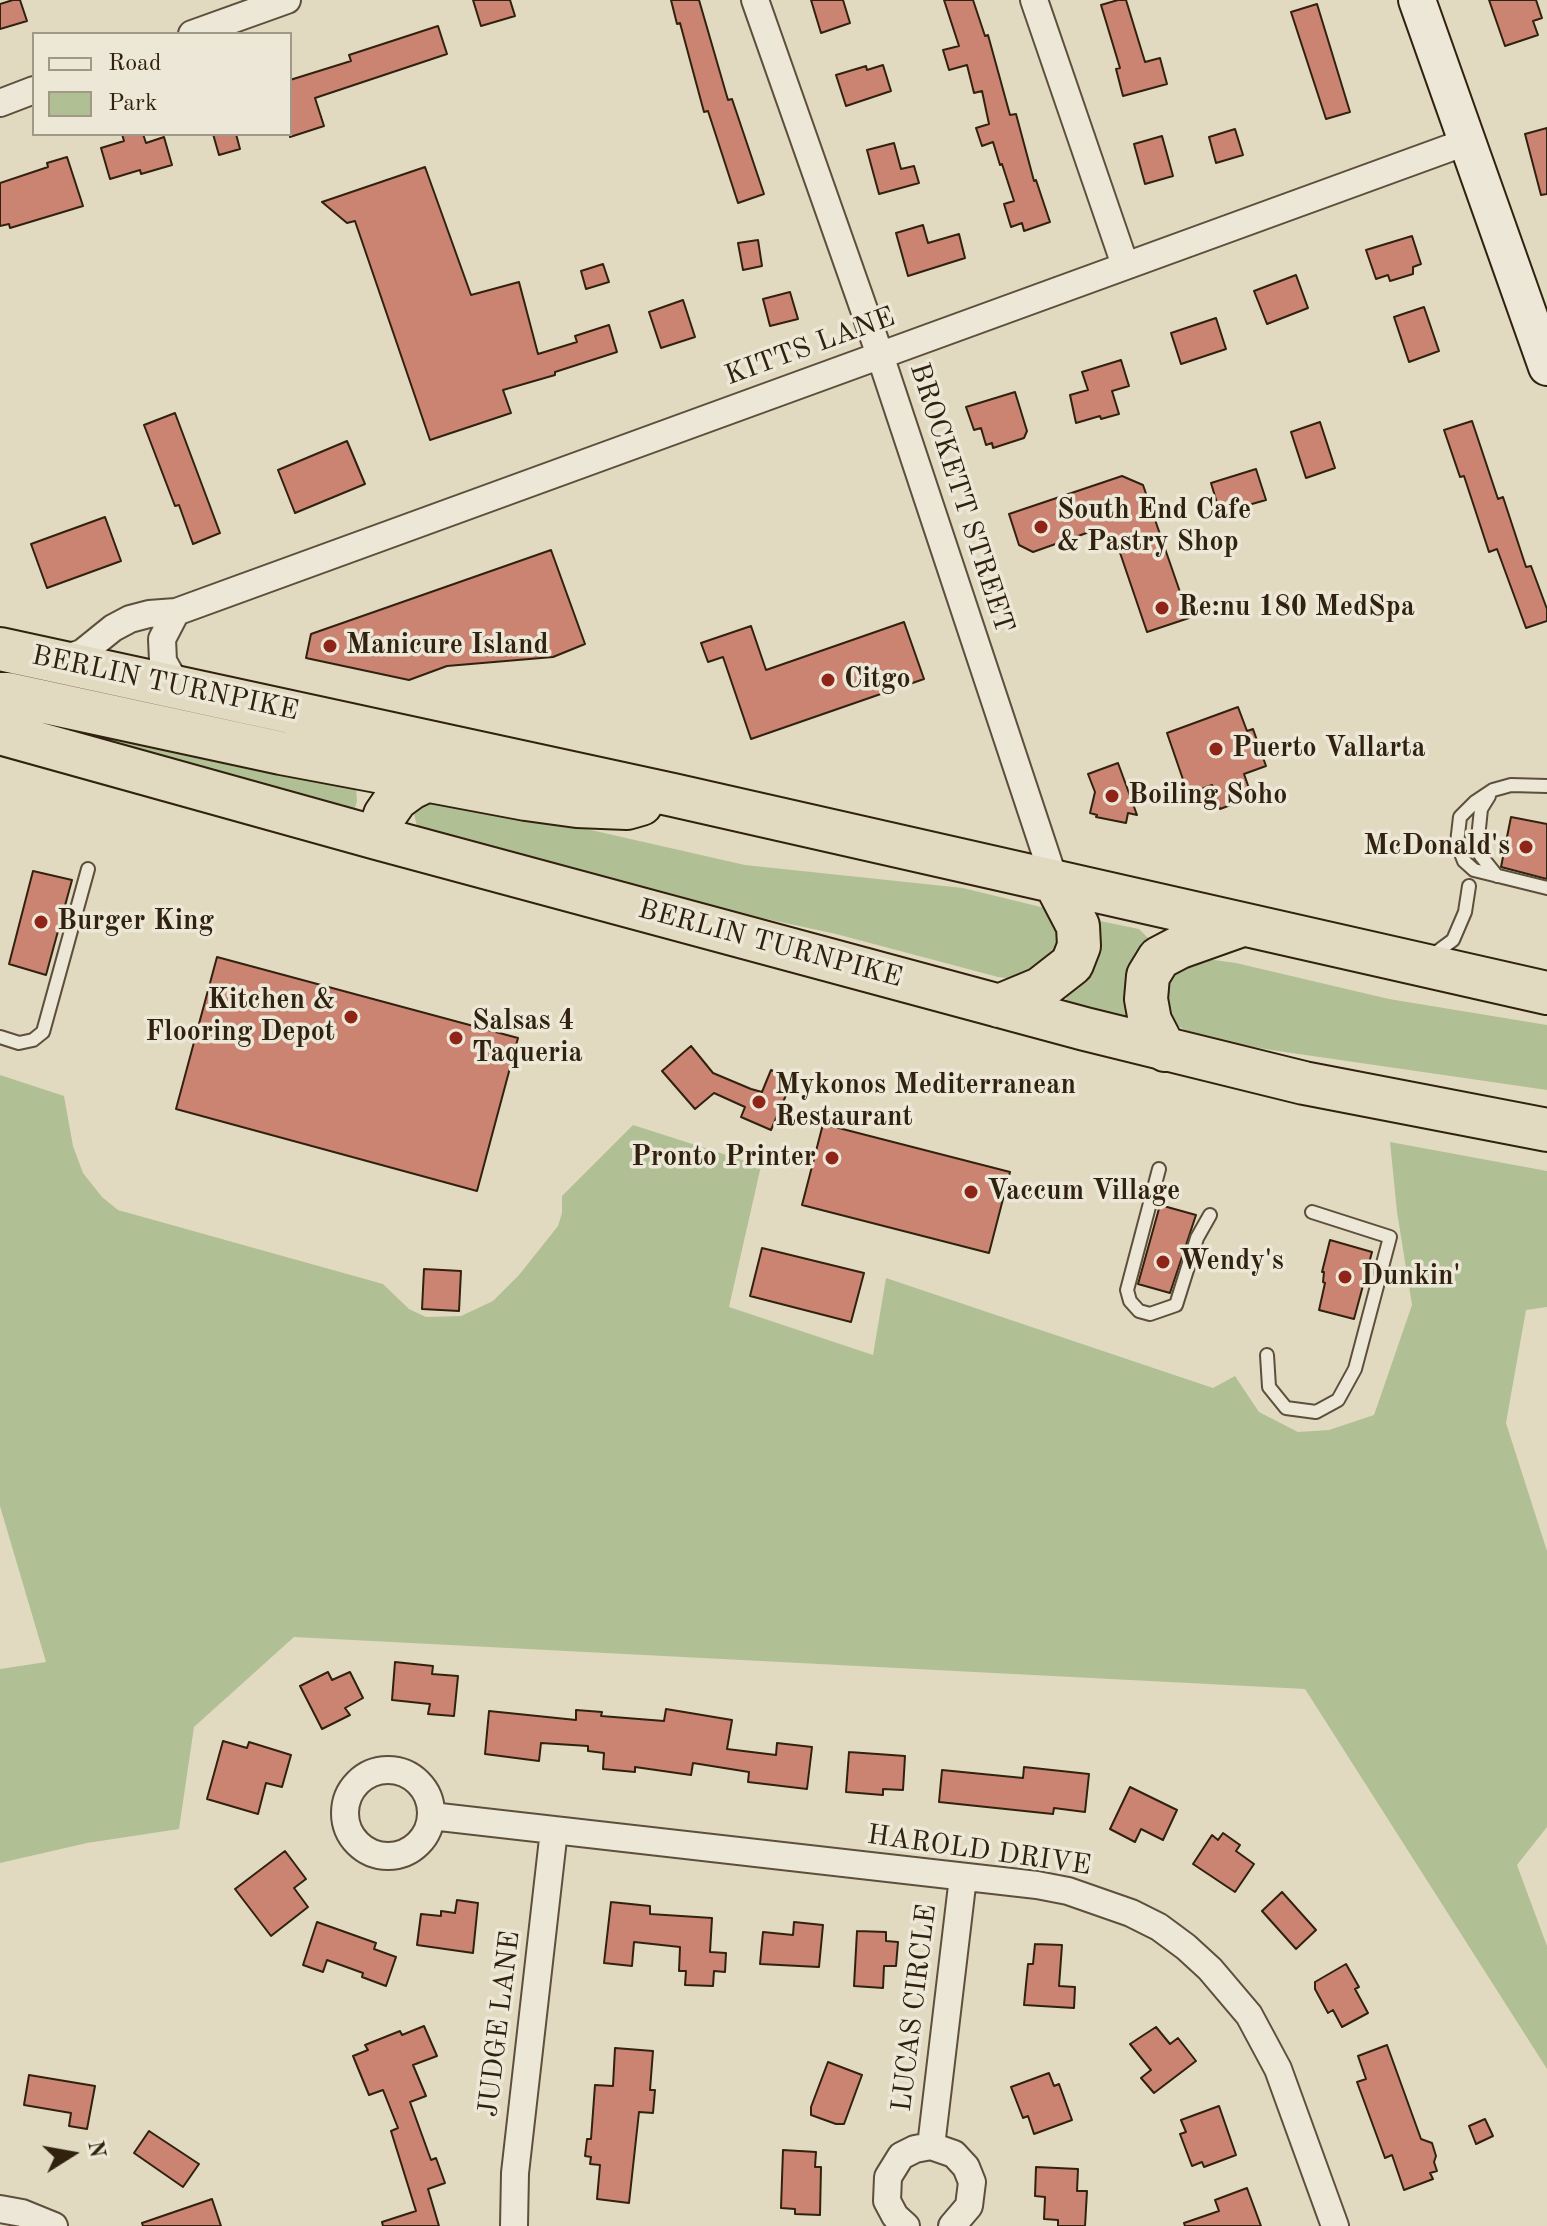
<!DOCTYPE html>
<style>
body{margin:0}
#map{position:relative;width:1547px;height:2226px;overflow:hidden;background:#e2dac0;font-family:"Old Standard TT",serif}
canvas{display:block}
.legend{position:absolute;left:32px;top:32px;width:260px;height:104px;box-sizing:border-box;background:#ece7d6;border:2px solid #a19886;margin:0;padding:10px 14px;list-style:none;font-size:24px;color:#31210f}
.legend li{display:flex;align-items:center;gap:16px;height:40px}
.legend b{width:40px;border:2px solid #a19886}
.north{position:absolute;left:32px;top:2114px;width:80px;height:80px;-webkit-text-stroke:6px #ece7d6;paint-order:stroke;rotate:79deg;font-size:22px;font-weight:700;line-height:32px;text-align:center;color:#31210f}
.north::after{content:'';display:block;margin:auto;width:28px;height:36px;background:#31210f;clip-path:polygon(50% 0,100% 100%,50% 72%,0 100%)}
</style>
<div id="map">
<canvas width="1547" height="2226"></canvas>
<ul class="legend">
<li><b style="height:10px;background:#ece7d6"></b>Road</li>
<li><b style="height:22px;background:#b1c094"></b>Park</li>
</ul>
<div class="north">N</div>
</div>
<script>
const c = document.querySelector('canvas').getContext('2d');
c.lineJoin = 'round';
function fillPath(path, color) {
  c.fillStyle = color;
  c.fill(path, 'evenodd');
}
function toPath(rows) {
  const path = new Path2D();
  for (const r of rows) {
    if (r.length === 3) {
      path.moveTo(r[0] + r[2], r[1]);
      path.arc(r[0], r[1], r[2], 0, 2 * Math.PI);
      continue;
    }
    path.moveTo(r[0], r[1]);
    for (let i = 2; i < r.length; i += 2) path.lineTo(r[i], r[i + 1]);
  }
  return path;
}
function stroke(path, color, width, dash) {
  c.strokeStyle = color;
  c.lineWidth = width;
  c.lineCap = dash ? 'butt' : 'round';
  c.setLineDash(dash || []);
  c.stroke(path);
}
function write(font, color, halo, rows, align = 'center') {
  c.font = font + ' "Old Standard TT",serif';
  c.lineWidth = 7;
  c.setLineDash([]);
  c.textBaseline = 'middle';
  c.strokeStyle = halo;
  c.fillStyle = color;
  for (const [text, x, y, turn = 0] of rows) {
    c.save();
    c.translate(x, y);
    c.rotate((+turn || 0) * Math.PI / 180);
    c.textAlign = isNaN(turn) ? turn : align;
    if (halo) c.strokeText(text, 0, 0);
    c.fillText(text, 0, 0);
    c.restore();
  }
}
const green = toPath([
 [44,721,356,787,357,801,354,812,42,724],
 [428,801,525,815,745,865,963,888,1049,909,1063,935,1050,965,1014,979,998,977,836,934,688,902,423,829,417,826,414,814,419,806],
 [1095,920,1139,929,1148,938,1131,1021,1065,1002],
 [1200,958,1236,963,1389,999,1547,1025,1547,1090,1278,1051,1209,1040,1193,1035,1170,1021,1164,979],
 [0,1075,64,1096,73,1146,83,1173,102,1197,118,1210,383,1284,409,1309,426,1317,461,1316,493,1301,519,1275,558,1226,562,1213,562,1196,633,1125,761,1166,729,1307,873,1355,886,1278,1213,1388,1235,1376,1259,1412,1298,1432,1329,1430,1374,1415,1412,1305,1397,1212,1390,1142,1547,1171,1547,1307,1526,1310,1506,1423,1547,1551,1547,1827,1517,1865,1547,1946,1547,2069,1305,1689,294,1637,194,1727,179,1829,87,1843,0,1863,0,1669,46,1662,0,1506]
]);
const building = toPath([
 [13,0,20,0,27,21,0,29,0,4,13,0],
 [473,0,510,0,515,16,481,26,473,0],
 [671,0,699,0,728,100,732,99,764,194,738,203,708,111,704,112,680,23,677,24,671,0],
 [811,0,843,0,850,23,821,33,811,0],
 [944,0,973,0,985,36,988,35,1010,115,1016,114,1034,181,1036,180,1050,222,1024,231,1022,223,1011,227,1004,204,1014,201,1002,164,1000,165,993,142,982,146,976,128,989,124,982,91,974,93,967,65,949,70,943,50,959,46,944,0],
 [1118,0,1126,0,1145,62,1160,58,1167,84,1123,96,1116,69,1120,68,1101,5,1118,0],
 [1489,0,1536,0,1542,18,1533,21,1538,35,1505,46,1489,0],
 [1317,4,1350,112,1326,119,1291,12,1317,4],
 [438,26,447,54,315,98,324,126,290,137,290,80,351,61,349,55,438,26],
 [883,65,891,91,846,106,836,75,866,66,867,70,883,65],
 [1547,128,1547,194,1541,195,1525,134,1547,128],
 [1235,129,1243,155,1216,163,1209,137,1235,129],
 [122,134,143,134,146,143,164,137,172,165,141,174,140,170,110,179,101,148,124,141,122,134],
 [213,134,236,134,240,149,219,155,213,134],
 [1162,136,1173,176,1145,184,1134,144,1162,136],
 [894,143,901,169,914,166,919,183,879,194,867,150,894,143],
 [67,157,83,206,10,228,9,224,0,226,0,183,48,167,47,163,67,157],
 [425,167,471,295,519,282,538,354,577,342,575,336,609,325,617,352,555,372,555,375,503,390,511,413,430,440,355,221,347,223,322,202,425,167],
 [923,225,928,243,959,234,965,258,908,276,896,233,923,225],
 [1412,236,1421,264,1413,267,1413,274,1390,281,1388,275,1376,279,1366,250,1412,236],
 [758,240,762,266,743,270,738,243,758,240],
 [603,264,609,282,586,289,581,271,603,264],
 [1296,275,1308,308,1267,324,1254,291,1296,275],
 [790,292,798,319,770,326,763,299,790,292],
 [683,300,695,337,661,348,649,312,683,300],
 [1424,307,1439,351,1409,362,1394,317,1424,307],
 [1216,318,1226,349,1181,364,1171,333,1216,318],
 [1121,360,1129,386,1112,391,1119,414,1101,419,1100,416,1076,423,1070,395,1088,390,1082,372,1121,360],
 [1015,392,1027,431,1024,438,993,448,992,443,986,445,981,428,974,430,966,407,1015,392],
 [175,413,220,533,193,544,179,505,175,506,144,425,175,413],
 [1472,421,1498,499,1503,497,1526,567,1531,566,1547,609,1547,621,1526,628,1497,549,1489,552,1464,476,1460,477,1444,430,1472,421],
 [1320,422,1335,468,1306,478,1291,432,1320,422],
 [347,441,365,484,295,513,278,470,347,441],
 [1256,469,1266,500,1220,513,1211,483,1256,469],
 [1122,476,1143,485,1189,618,1147,632,1116,541,1095,530,1033,552,1019,545,1009,514,1122,476],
 [105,517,121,561,47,588,31,544,105,517],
 [551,550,585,644,553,657,447,666,409,680,306,658,311,634,551,550],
 [904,622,924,679,751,739,723,657,708,662,701,643,751,626,766,670,904,622],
 [1238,707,1247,731,1253,729,1266,766,1244,774,1252,797,1220,809,1212,785,1188,794,1167,733,1238,707],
 [1118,763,1137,815,1128,813,1126,823,1096,817,1097,815,1090,813,1095,792,1088,774,1118,763],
 [1511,817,1547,824,1547,879,1501,867,1511,817],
 [33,871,72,880,46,975,9,964,33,871],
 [217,957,518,1038,477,1191,176,1109,217,957],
 [691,1046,713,1073,751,1089,762,1092,771,1070,793,1079,771,1130,741,1117,745,1107,714,1093,695,1109,662,1071,691,1046],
 [823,1124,1010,1172,989,1253,802,1205,823,1124],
 [1160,1205,1196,1215,1170,1293,1138,1284,1160,1205],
 [1330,1240,1372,1252,1354,1319,1319,1310,1325,1283,1323,1282,1324,1272,1322,1272,1330,1240],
 [762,1248,864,1273,851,1322,750,1296,762,1248],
 [424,1269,461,1271,459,1311,422,1309,424,1269],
 [395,1662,433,1666,432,1674,458,1676,454,1716,428,1714,430,1704,392,1700,395,1662],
 [328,1672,332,1680,350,1672,363,1698,345,1708,350,1715,322,1729,300,1686,328,1672],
 [666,1709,732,1720,727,1749,776,1755,777,1743,812,1747,807,1789,748,1782,749,1772,693,1763,691,1775,635,1767,635,1772,603,1769,604,1753,588,1751,588,1746,541,1743,539,1761,485,1754,489,1711,576,1720,576,1710,602,1712,601,1716,664,1721,666,1709],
 [223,1741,247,1748,249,1742,291,1755,282,1787,266,1783,258,1814,207,1799,223,1741],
 [849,1752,905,1756,903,1790,883,1789,883,1795,846,1792,849,1752],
 [1024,1767,1089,1774,1085,1812,1054,1808,1053,1814,939,1802,942,1770,1023,1778,1024,1767],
 [1130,1787,1177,1810,1163,1840,1141,1829,1135,1842,1110,1829,1130,1787],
 [1223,1833,1240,1845,1236,1851,1254,1864,1235,1892,1193,1864,1212,1835,1218,1840,1223,1833],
 [285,1851,306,1879,294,1888,308,1907,271,1936,235,1889,285,1851],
 [1282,1892,1316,1930,1296,1949,1262,1911,1282,1892],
 [457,1900,478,1903,473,1953,417,1945,421,1914,441,1916,441,1911,455,1913,457,1900],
 [611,1902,650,1906,650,1914,712,1918,710,1952,726,1953,725,1972,714,1971,713,1986,685,1985,686,1971,679,1971,680,1947,634,1942,632,1966,604,1963,611,1902],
 [317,1922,376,1943,374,1949,396,1957,386,1986,362,1977,363,1973,327,1960,323,1972,303,1965,317,1922],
 [794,1922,823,1925,819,1967,760,1964,763,1932,793,1935,794,1922],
 [857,1931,886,1932,886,1941,898,1942,896,1966,884,1966,883,1988,854,1986,857,1931],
 [1035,1944,1062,1945,1059,1986,1075,1987,1074,2008,1024,2005,1028,1964,1033,1964,1035,1944],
 [1346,1964,1359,1987,1355,1989,1368,2013,1342,2027,1333,2010,1328,2013,1315,1989,1315,1982,1346,1964],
 [424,2026,437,2056,413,2065,426,2096,410,2102,431,2160,436,2158,445,2183,428,2189,439,2226,383,2226,382,2222,416,2211,391,2131,398,2128,383,2090,369,2095,353,2056,368,2050,365,2045,400,2031,402,2035,424,2026],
 [1156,2027,1170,2044,1178,2038,1196,2061,1154,2093,1141,2078,1151,2070,1130,2044,1156,2027],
 [1387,2045,1421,2139,1432,2143,1436,2156,1434,2162,1437,2171,1430,2173,1433,2179,1404,2190,1392,2155,1385,2158,1357,2082,1366,2079,1358,2056,1387,2045],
 [615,2048,653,2051,650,2090,655,2090,653,2113,639,2112,629,2203,597,2199,600,2165,590,2164,591,2157,585,2156,587,2139,591,2139,595,2085,613,2086,615,2048],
 [828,2062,862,2075,844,2124,836,2124,811,2115,811,2107,828,2062],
 [1049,2073,1054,2086,1059,2084,1072,2120,1034,2134,1028,2116,1023,2118,1011,2087,1049,2073],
 [29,2075,95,2086,87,2129,69,2126,71,2113,24,2105,29,2075],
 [1219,2106,1236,2155,1204,2167,1202,2162,1192,2166,1180,2134,1186,2132,1181,2120,1219,2106],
 [1485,2119,1493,2136,1476,2144,1469,2126,1485,2119],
 [149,2131,199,2164,183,2187,134,2153,149,2131],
 [783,2150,816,2152,815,2167,821,2167,820,2215,795,2214,795,2209,781,2208,783,2150],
 [1036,2167,1078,2169,1077,2191,1087,2191,1085,2226,1058,2226,1058,2220,1044,2219,1045,2197,1035,2196,1036,2167],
 [1247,2188,1261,2226,1185,2226,1184,2223,1219,2211,1215,2200,1247,2188],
 [212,2199,221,2226,143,2226,142,2223,212,2199]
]);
const service = toPath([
 [1547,786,1511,785,1493,790,1475,802,1460,817,1457,843,1464,861,1474,870,1547,888],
 [1489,796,1481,809,1478,838,1481,856,1497,876],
 [1430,957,1453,940,1465,912,1469,886],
 [0,1037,19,1043,33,1040,43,1032,88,869],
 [1159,1169,1127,1290,1130,1301,1139,1311,1150,1314,1176,1305,1197,1238,1210,1215],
 [1267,1355,1269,1387,1286,1408,1316,1412,1338,1400,1355,1369,1390,1237,1312,1212]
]);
const minor = toPath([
 [755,0,880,355,1055,882],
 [1034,0,1125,265],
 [192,34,287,0],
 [0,103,34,90],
 [176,612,162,639,163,661,177,686],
 [57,661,82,653,113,628,130,619,149,614,176,612,1466,142],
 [388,1813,43],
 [431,1816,1037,1885,1068,1891,1131,1913,1159,1927,1186,1947,1210,1969,1249,2015,1278,2069,1335,2226],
 [931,2146,963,1877],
 [0,2209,22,2213,54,2226],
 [514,2226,515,2173,554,1830],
 [906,2226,895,2216,887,2201,888,2177,901,2156,915,2149,931,2146,954,2154,966,2167,972,2182,969,2206,952,2226]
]);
const secondary = toPath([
 [1417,0,1547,367]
]);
const trunk = toPath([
 [0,649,673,795,1547,993],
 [0,694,8,694,281,753,526,799,577,806,627,808,641,804],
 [0,733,377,838,1085,1029,1304,1083,1547,1130],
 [377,838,385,815,396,799,411,788,430,779],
 [999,1006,1040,989,1072,964,1079,946,1078,926,1055,882],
 [1165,1050,1150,1021,1146,999,1148,976,1159,958,1180,947,1242,925]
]);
const markers = [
 [1041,527,8,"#8f2418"],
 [1162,608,8,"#8f2418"],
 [330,646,8,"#8f2418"],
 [828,680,8,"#8f2418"],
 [1216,749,8,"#8f2418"],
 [1112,796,8,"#8f2418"],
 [1526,847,8,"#8f2418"],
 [41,922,8,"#8f2418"],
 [351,1017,8,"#8f2418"],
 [456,1038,8,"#8f2418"],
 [759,1102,8,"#8f2418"],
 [832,1158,8,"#8f2418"],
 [971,1192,8,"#8f2418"],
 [1163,1262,8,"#8f2418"],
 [1345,1277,8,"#8f2418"]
];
const streetNames = [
 ["KITTS LANE",810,347,-20],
 ["BROCKETT STREET",961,498,72],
 ["BERLIN TURNPIKE",165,684,12],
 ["BERLIN TURNPIKE",770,944,15],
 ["HAROLD DRIVE",979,1851,8],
 ["LUCAS CIRCLE",915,2008,-83],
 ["JUDGE LANE",500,2024,-83]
];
const poiNames = [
 ["South End Cafe",1057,511],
 ["& Pastry Shop",1057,543],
 ["Re:nu 180 MedSpa",1178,608],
 ["Manicure Island",346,646],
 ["Citgo",844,680],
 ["Puerto Vallarta",1232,749],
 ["Boiling Soho",1128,796],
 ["McDonald's",1510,847,"right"],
 ["Burger King",57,922],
 ["Kitchen &",335,1001,"right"],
 ["Flooring Depot",335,1033,"right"],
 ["Salsas 4",472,1022],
 ["Taqueria",472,1054],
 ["Mykonos Mediterranean",775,1086],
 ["Restaurant",775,1118],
 ["Pronto Printer",816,1158,"right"],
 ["Vaccum Village",987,1192],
 ["Wendy's",1179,1262],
 ["Dunkin'",1361,1277]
];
fillPath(green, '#b1c094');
fillPath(building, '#cb8472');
stroke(building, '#31210f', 2);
stroke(service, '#5d4f3b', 16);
stroke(minor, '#5d4f3b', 30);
stroke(secondary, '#31210f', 40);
stroke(trunk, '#31210f', 46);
stroke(service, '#ece7d6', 12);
stroke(minor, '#ece7d6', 26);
stroke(secondary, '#ece7d6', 36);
stroke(trunk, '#e2dac0', 42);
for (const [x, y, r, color] of markers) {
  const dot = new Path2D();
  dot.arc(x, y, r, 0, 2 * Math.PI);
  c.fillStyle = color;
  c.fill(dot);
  stroke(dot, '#ece7d6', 3);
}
write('28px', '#31210f', '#ece7d6', streetNames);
write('bold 28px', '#31210f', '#ece7d6', poiNames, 'left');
</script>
